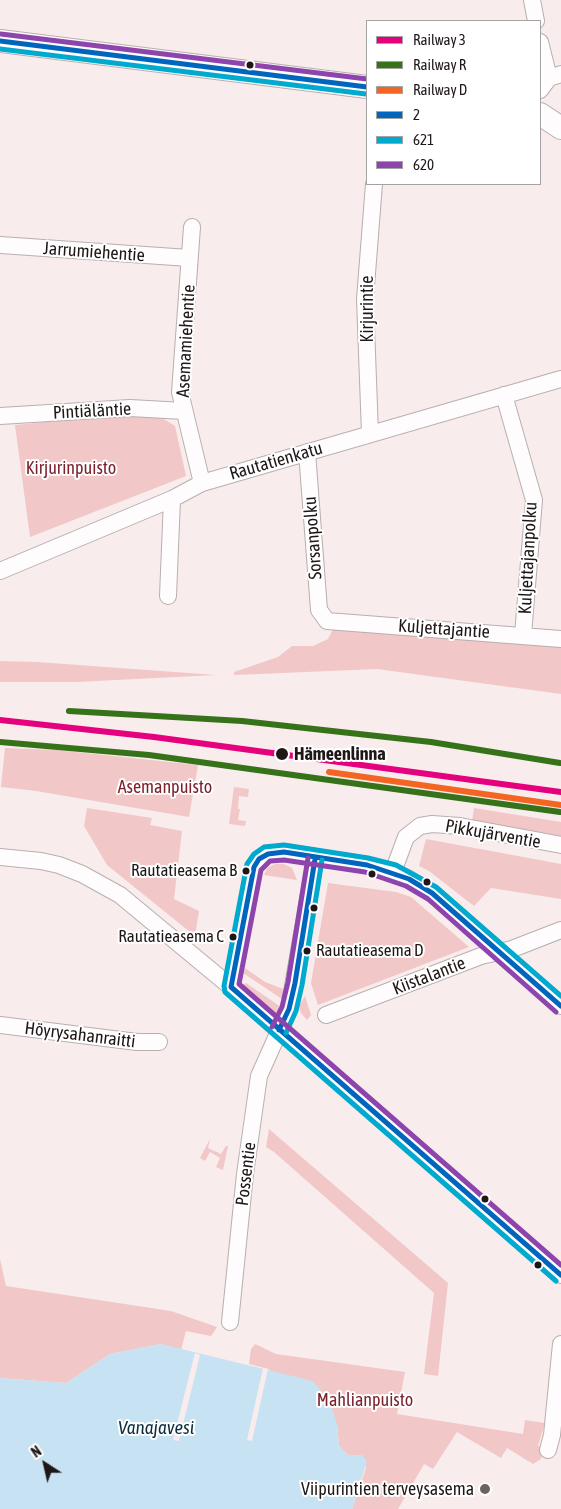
<!DOCTYPE html>
<meta charset="utf-8">
<style>
body{margin:0}
#map{position:relative;width:561px;height:1509px;overflow:hidden;background:#f9ecec;font-family:"Asap Condensed",sans-serif}
canvas{display:block}
.legend{position:absolute;left:366px;top:20px;width:175px;height:165px;box-sizing:border-box;background:#fff;border:1px solid #a5a2a2;margin:0;padding:6px 9px;list-style:none;font-size:15px;color:#1f1717}
.legend li{display:flex;align-items:center;gap:10px;height:25px}
.legend b{width:25px;border:1px solid #a5a2a2}
.north{position:absolute;left:20px;top:1439px;width:50px;height:50px;-webkit-text-stroke:4px #fff;paint-order:stroke;rotate:325deg;font-size:14px;font-weight:700;line-height:20px;text-align:center;color:#1f1717}
.north::after{content:'';display:block;margin:auto;width:18px;height:22px;background:#1f1717;clip-path:polygon(50% 0,100% 100%,50% 72%,0 100%)}
</style>
<div id="map">
<canvas width="561" height="1509"></canvas>
<ul class="legend">
<li><b style="height:6px;background:#e5007d"></b>Railway 3</li>
<li><b style="height:6px;background:#357219"></b>Railway R</li>
<li><b style="height:6px;background:#f26522"></b>Railway D</li>
<li><b style="height:6px;background:#0065bd"></b>2</li>
<li><b style="height:6px;background:#00a9ce"></b>621</li>
<li><b style="height:6px;background:#8e44ad"></b>620</li>
</ul>
<div class="north">N</div>
</div>
<script>
const c = document.querySelector('canvas').getContext('2d');
c.lineJoin = 'round';
function fillPath(path, color) {
  c.fillStyle = color;
  c.fill(path, 'evenodd');
}
function toPath(rows) {
  const path = new Path2D();
  for (const r of rows) {
    path.moveTo(r[0], r[1]);
    for (let i = 2; i < r.length; i += 2) path.lineTo(r[i], r[i + 1]);
  }
  return path;
}
function stroke(path, color, width, dash) {
  c.strokeStyle = color;
  c.lineWidth = width;
  c.lineCap = dash ? 'butt' : 'round';
  c.setLineDash(dash || []);
  c.stroke(path);
}
function write(font, color, halo, rows, align = 'center') {
  c.font = font + ' "Asap Condensed",sans-serif';
  c.lineWidth = 4;
  c.setLineDash([]);
  c.textBaseline = 'middle';
  c.strokeStyle = halo;
  c.fillStyle = color;
  for (const [text, x, y, turn = 0] of rows) {
    c.save();
    c.translate(x, y);
    c.rotate((+turn || 0) * Math.PI / 180);
    c.textAlign = isNaN(turn) ? turn : align;
    if (halo) c.strokeText(text, 0, 0);
    c.fillText(text, 0, 0);
    c.restore();
  }
}
const green = toPath([
 [127,414,159,416,175,426,186,476,30,537,15,425],
 [334,627,561,643,561,694,377,669,234,675,234,672,278,657,292,646,313,646,328,639],
 [0,661,37,662,216,675,76,682,0,682],
 [5,748,57,750,198,765,189,817,36,791,1,787],
 [234,787,249,789,248,797,239,796,238,809,240,809,238,820,246,821,245,826,229,824],
 [87,808,152,818,150,825,182,831,174,899,199,911,195,936,107,865,84,826],
 [474,808,561,822,561,841,472,822],
 [426,839,561,864,561,899,491,888,474,906,429,871,419,866],
 [275,864,284,864,292,868,297,880,264,875,267,868],
 [328,883,396,892,411,897,469,947,318,1005,311,983],
 [245,968,265,982,286,990,285,1001,243,973],
 [246,983,281,1007,279,1014,274,1015,240,986],
 [305,996,311,1015,307,1020,301,1013,299,1006],
 [269,1129,448,1283,438,1376,424,1374,434,1293,274,1152,266,1147],
 [210,1139,208,1148,221,1154,226,1146,228,1146,223,1170,216,1167,220,1158,210,1152,205,1161,200,1158],
 [0,1259,6,1286,171,1311,217,1327,211,1336,186,1331,181,1350,161,1344,110,1354,66,1383,0,1378],
 [255,1344,276,1354,405,1372,397,1414,523,1434,525,1420,545,1423,538,1446,544,1448,541,1459,533,1464,507,1448,501,1458,457,1432,433,1469,424,1464,398,1509,352,1509,366,1468,362,1455,348,1455,339,1446,337,1424,268,1369,249,1364,251,1349]
]);
const water = toPath([
 [161,1344,313,1381,330,1402,337,1424,339,1446,348,1455,362,1455,367,1461,352,1509,0,1509,0,1378,66,1383,110,1354]
]);
const pier = toPath([
 [195,1353,200,1355,179,1441,173,1440],
 [263,1368,268,1369,252,1441,247,1440]
]);
const street = toPath([
 [532,0,536,21],
 [540,42,549,78],
 [540,90,549,78,561,74],
 [192,227,180,392,202,483],
 [0,245,189,258],
 [504,395,534,500,523,635],
 [0,416,130,408,184,411],
 [370,434,365,299,374,184],
 [307,452,319,610,327,621,561,639],
 [0,571,172,499,202,483,561,379],
 [168,596,172,499],
 [0,857,41,861,59,865,82,874,120,895,231,987,561,1275],
 [393,872,406,837,420,826,432,824,460,826,561,845],
 [231,987,254,867,259,859,268,854,284,852,367,865,393,872,409,879,432,893,561,1006],
 [326,1015,481,956,512,949,561,930],
 [0,1025,137,1042,159,1042],
 [230,1322,245,1174,259,1076,289,1009,315,859],
 [548,1450,552,1435,561,1344]
]);
const secondary = toPath([
 [0,41,367,87],
 [540,114,561,128]
]);
const bus1 = toPath([
 [0,41,367,87],
 [561,1006,432,893,409,879,367,865,284,852,268,854,259,859,254,867,231,987,561,1275],
 [279,1030,289,1009,295,983,315,859]
]);
const bus2 = toPath([
 [0,49,366,94],
 [286,1033,296,1011,302,985,322,860],
 [556,1281,225,992,224,986,247,864,254,854,264,847,284,845,368,858,396,865,436,887,561,996]
]);
const bus3 = toPath([
 [1,34,367,79],
 [556,1012,428,899,406,886,365,872,284,860,270,861,261,870,239,984,561,1265],
 [272,1027,282,1007,288,982,308,858]
]);
const rail1 = toPath([
 [0,720,154,737,561,792]
]);
const rail2 = toPath([
 [69,711,242,721,431,742,560,763],
 [0,742,149,755,560,812]
]);
const rail3 = toPath([
 [329,772,561,805]
]);
const markers = [
 [250,65,4.5,"#1f1717"],
 [282,754,7,"#1f1717"],
 [246,871,4.5,"#1f1717"],
 [372,874,4.5,"#1f1717"],
 [427,882,4.5,"#1f1717"],
 [314,908,4.5,"#1f1717"],
 [233,937,4.5,"#1f1717"],
 [307,951,4.5,"#1f1717"],
 [485,1199,4.5,"#1f1717"],
 [538,1265,4.5,"#1f1717"],
 [485,1489,6,"#6b6262"]
];
const busNames = [
 ["Rautatieasema B",237,871],
 ["Rautatieasema C",224,937],
 ["Rautatieasema D",316,951,"left"]
];
const streetNames = [
 ["Jarrumiehentie",94,252,4],
 ["Kirjurintie",367,309,-90],
 ["Asemamiehentie",186,341,-87],
 ["Pintiäläntie",92,411,-3],
 ["Rautatienkatu",276,461,-16],
 ["Sorsanpolku",313,538,-94],
 ["Kuljettajanpolku",528,558,-87],
 ["Kuljettajantie",444,629,4],
 ["Pikkujärventie",493,834,10],
 ["Kiistalantie",429,976,-21],
 ["Höyrysahanraitti",80,1035,7],
 ["Possentie",246,1174,-83]
];
const parkNames = [
 ["Kirjurinpuisto",71,468],
 ["Asemanpuisto",165,787],
 ["Mahlianpuisto",365,1400]
];
const stopNames = [
 ["Hämeenlinna",294,754]
];
const poiNames = [
 ["Viipurintien terveysasema",474,1489]
];
const waterNames = [
 ["Vanajavesi",156,1428]
];
fillPath(green, '#f1c7c8');
fillPath(water, '#c7e2f2');
fillPath(pier, '#f9ecec');
stroke(street, '#b9afaf', 18);
stroke(secondary, '#b9afaf', 24);
stroke(street, '#fefcfc', 16);
stroke(secondary, '#fefcfc', 22);
stroke(bus1, '#0065bd', 5);
stroke(bus2, '#00a9ce', 5);
stroke(bus3, '#8e44ad', 5);
stroke(rail1, '#e5007d', 6);
stroke(rail2, '#357219', 6);
stroke(rail3, '#f26522', 6);
for (const [x, y, r, color] of markers) {
  const dot = new Path2D();
  dot.arc(x, y, r, 0, 2 * Math.PI);
  c.fillStyle = color;
  c.fill(dot);
  stroke(dot, '#fff', 2);
}
write('17px', '#1f1717', '#fff', busNames, 'right');
write('18px', '#1f1717', '#fff', streetNames);
write('18px', '#7c212d', '#fff', parkNames);
write('bold 18px', '#1f1717', '#fff', stopNames, 'left');
write('18px', '#1f1717', '#fff', poiNames, 'right');
write('italic 19px', '#0b2e3f', '#fff', waterNames);
</script>
